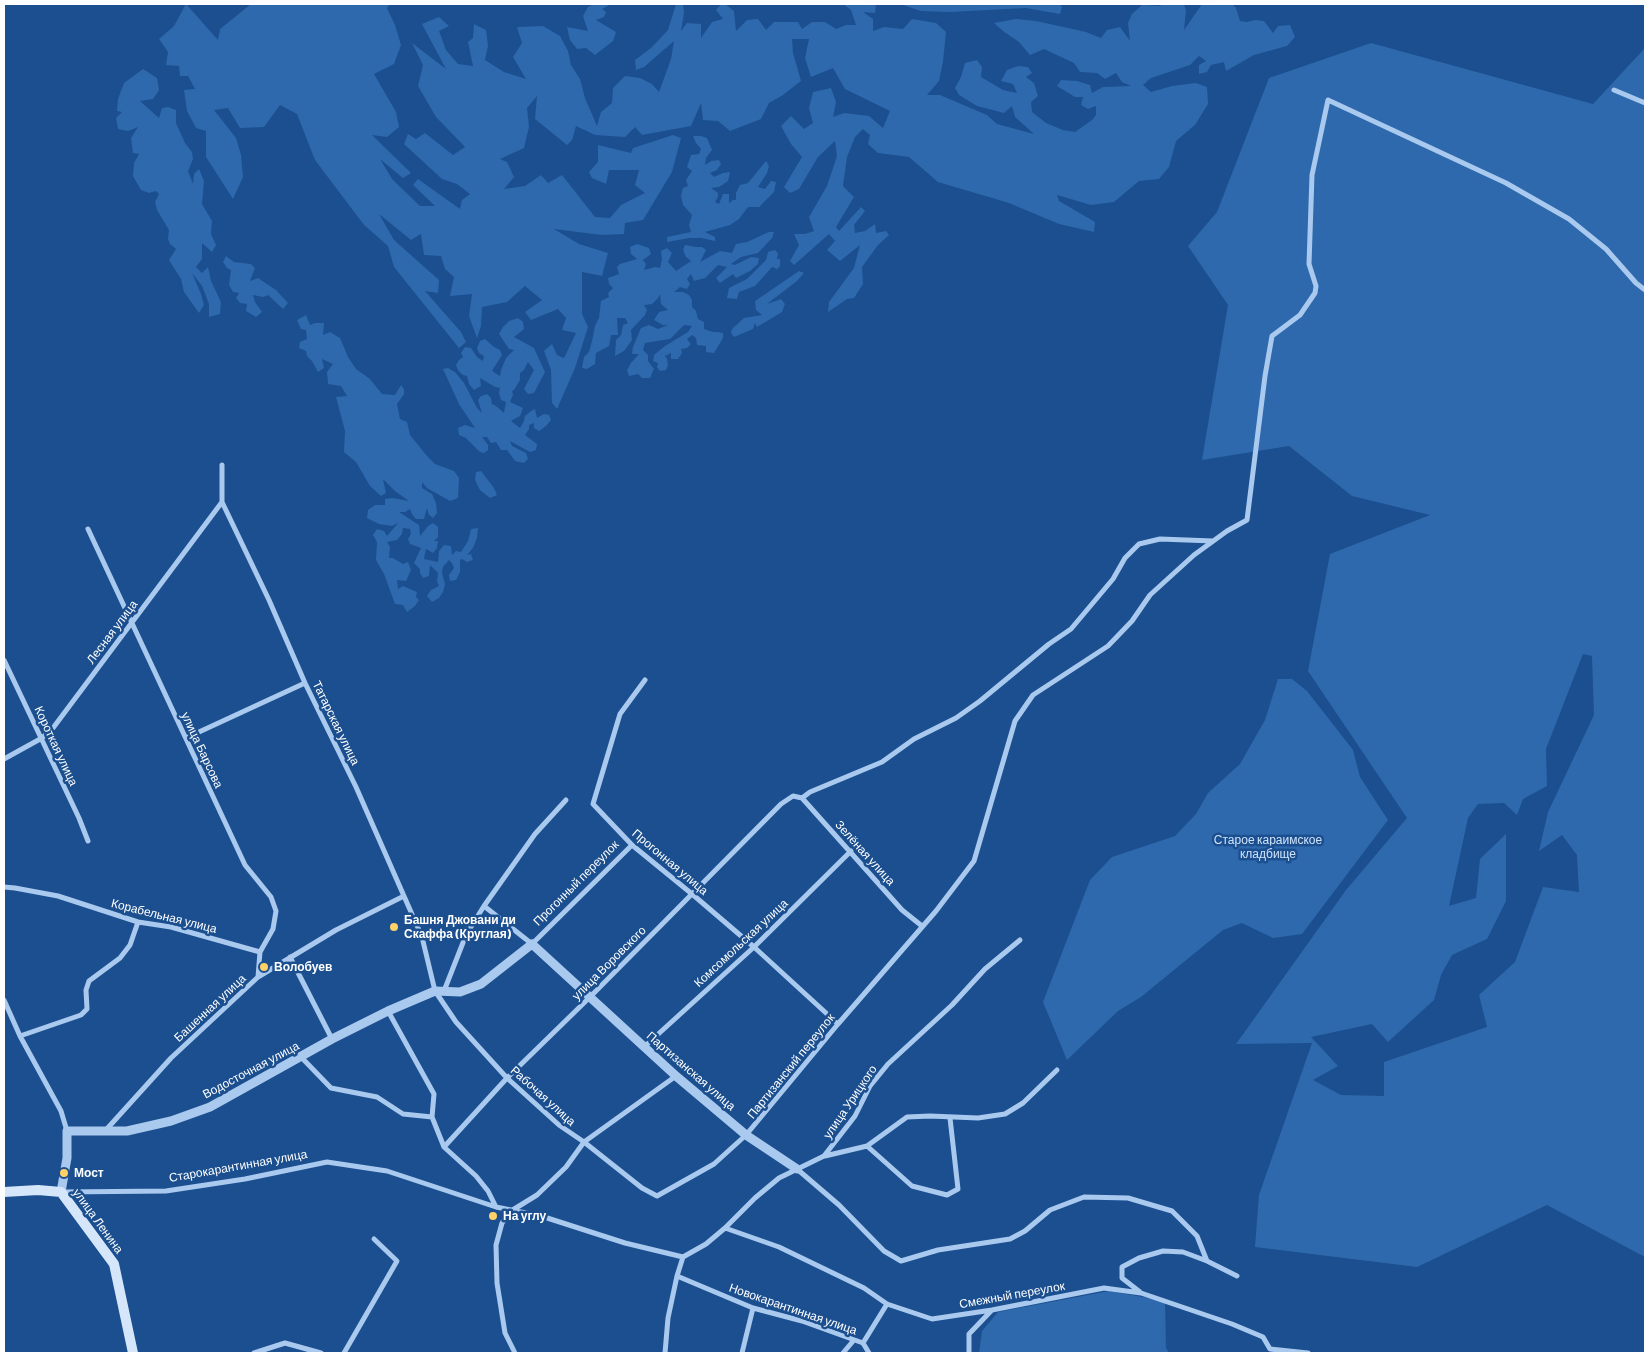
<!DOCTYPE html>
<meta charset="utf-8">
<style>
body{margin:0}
#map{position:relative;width:1649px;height:1357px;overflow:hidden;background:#1b4f8f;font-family:Barlow,sans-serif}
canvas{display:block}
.frame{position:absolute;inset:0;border:5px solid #fff;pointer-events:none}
</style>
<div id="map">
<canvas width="1649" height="1357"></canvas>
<div class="frame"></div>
</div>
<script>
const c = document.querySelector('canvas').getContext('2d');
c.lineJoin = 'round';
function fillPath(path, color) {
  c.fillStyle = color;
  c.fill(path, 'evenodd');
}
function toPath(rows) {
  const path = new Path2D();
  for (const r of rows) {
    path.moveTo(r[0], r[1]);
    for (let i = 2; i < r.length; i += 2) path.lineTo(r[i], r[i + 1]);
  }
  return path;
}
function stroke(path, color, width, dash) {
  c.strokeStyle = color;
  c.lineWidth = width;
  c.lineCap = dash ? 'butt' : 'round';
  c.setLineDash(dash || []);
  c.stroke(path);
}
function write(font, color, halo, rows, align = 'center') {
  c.font = font + ' Barlow,sans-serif';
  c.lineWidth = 5;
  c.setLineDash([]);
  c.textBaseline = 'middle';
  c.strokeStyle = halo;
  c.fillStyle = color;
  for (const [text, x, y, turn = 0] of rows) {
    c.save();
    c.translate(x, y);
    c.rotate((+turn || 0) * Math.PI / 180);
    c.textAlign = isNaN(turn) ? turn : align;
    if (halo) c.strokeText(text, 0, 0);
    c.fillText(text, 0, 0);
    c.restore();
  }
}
const green = toPath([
 [186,4,218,40,220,29,251,4,390,4,387,8,395,25,401,45,394,64,374,74,396,112,399,127,387,137,372,135,411,173,403,178,380,159,392,179,420,206,435,206,413,185,418,179,460,209,462,200,470,194,457,184,442,179,404,144,408,134,416,139,425,133,453,155,465,147,436,117,418,86,423,65,412,43,446,69,422,24,439,17,449,26,439,31,446,50,458,64,473,66,468,42,473,38,474,24,486,30,488,46,485,60,504,72,526,79,513,57,522,43,517,27,543,26,560,36,568,51,571,65,580,79,585,98,597,126,601,112,612,103,613,88,625,76,640,78,652,84,659,92,671,59,674,41,644,67,636,70,635,60,651,48,668,30,676,4,683,4,684,13,681,31,687,23,701,24,701,38,712,22,723,19,716,10,721,4,725,4,734,11,736,31,747,20,758,19,766,30,774,22,798,22,802,29,812,22,825,22,836,29,846,25,856,25,851,10,843,4,876,4,875,13,863,12,873,19,873,31,884,27,903,29,912,19,936,23,946,32,943,62,939,81,927,95,940,95,987,115,997,124,1034,134,1015,117,1012,106,1004,113,977,106,959,95,955,88,961,77,965,63,977,60,982,67,981,77,1003,90,1017,93,1013,84,1001,81,1007,70,1018,66,1028,67,1032,73,1026,77,1034,83,1038,96,1031,102,1032,112,1046,123,1063,130,1075,132,1092,120,1096,115,1096,106,1088,109,1081,105,1083,97,1075,97,1057,86,1061,80,1077,81,1090,85,1092,93,1103,87,1131,86,1122,82,1116,73,1105,79,1097,73,1080,72,1074,63,1044,49,1030,55,1019,42,1003,31,994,23,1016,19,1036,21,1086,32,1101,38,1107,30,1120,27,1130,41,1128,23,1132,14,1142,5,1159,6,1165,4,1184,4,1186,11,1184,30,1202,4,1232,4,1236,8,1240,21,1247,22,1255,20,1264,21,1273,33,1278,26,1290,25,1295,37,1287,46,1254,55,1226,71,1224,62,1211,65,1207,72,1199,74,1199,65,1206,61,1199,56,1190,65,1151,78,1143,85,1151,92,1172,86,1196,83,1207,87,1208,104,1195,125,1176,141,1169,167,1159,179,1139,181,1114,202,1091,205,1057,195,1059,201,1095,222,1094,232,1059,224,1009,203,938,182,909,157,878,153,868,144,870,135,863,129,855,137,847,157,843,186,854,197,836,227,839,231,861,207,865,211,854,225,855,233,865,231,875,224,876,233,886,231,889,235,878,245,862,267,863,284,854,298,847,299,828,312,829,302,854,268,860,245,840,261,827,250,835,241,829,234,794,265,790,261,799,245,794,234,805,234,814,231,809,217,827,186,837,156,835,141,818,157,799,189,790,193,784,187,802,157,791,144,781,126,791,116,804,129,813,123,809,108,813,92,831,88,836,102,833,117,844,113,869,116,883,128,890,111,845,89,833,68,811,77,805,58,809,39,792,39,793,53,801,81,783,95,769,103,761,119,730,131,718,121,703,120,701,103,691,126,642,135,635,127,625,137,595,135,576,126,572,140,567,145,535,119,537,96,527,108,529,127,524,148,500,159,507,162,514,177,504,189,525,186,541,175,548,183,562,175,595,217,610,218,621,205,645,193,635,185,639,170,609,170,606,184,592,178,589,172,598,162,598,145,631,153,633,148,673,135,681,138,672,172,643,220,625,223,624,234,602,235,554,229,579,244,608,253,602,276,582,272,582,314,588,327,575,368,557,409,552,403,551,370,544,351,552,344,557,355,564,358,576,333,562,330,566,318,558,309,531,320,525,312,542,300,525,286,507,302,482,307,481,326,477,338,469,316,472,294,450,296,454,277,445,269,441,256,424,255,421,234,411,240,379,214,394,240,439,280,438,293,425,291,461,332,466,342,459,348,394,267,388,246,364,225,315,160,297,114,280,105,264,127,240,128,228,108,214,110,236,138,241,155,243,177,233,199,206,157,206,131,196,128,187,111,184,90,195,89,188,76,180,76,179,66,166,65,168,52,159,39,174,26],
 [594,4,616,4,609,5,602,9,606,12,604,17,596,20,616,32,613,41,595,55,586,48,577,49,570,40,567,27,588,31,583,16,588,7],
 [900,4,1059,4,1062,7,1060,14,1026,8,950,12,921,11],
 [1371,43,1593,104,1645,48,1645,1257,1547,1205,1417,1267,1255,1247,1259,1195,1312,1043,1236,1044,1346,890,1407,818,1308,671,1330,554,1430,515,1352,496,1289,446,1202,460,1228,305,1188,246,1217,212,1269,78],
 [1583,654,1592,656,1594,715,1548,812,1539,851,1562,835,1577,855,1579,892,1543,887,1515,962,1479,995,1487,1027,1384,1062,1384,1096,1341,1095,1313,1080,1338,1066,1311,1037,1372,1024,1388,1042,1434,1000,1441,975,1452,955,1487,939,1506,901,1506,834,1480,859,1476,898,1449,906,1468,818,1478,804,1504,803,1517,815,1523,799,1547,786,1546,749],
 [143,69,157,78,159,90,153,99,140,101,159,118,162,108,168,107,176,110,176,123,185,143,192,152,193,159,188,171,193,184,194,174,199,169,204,181,202,204,212,221,211,234,216,245,212,252,202,243,202,259,196,267,202,273,208,267,211,281,221,302,220,314,209,317,209,304,202,286,192,273,201,294,204,305,199,313,184,292,181,279,169,260,176,249,170,244,168,239,169,230,157,210,155,202,159,194,156,191,149,193,141,190,133,176,134,163,139,154,133,153,131,138,138,127,128,131,118,129,116,118,122,112,117,111,118,99,124,83],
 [693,136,701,136,707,138,712,150,706,158,705,165,711,161,719,160,721,164,717,170,710,173,714,177,723,173,730,172,728,181,719,187,711,188,718,193,718,197,715,202,719,204,723,194,729,194,729,203,733,200,736,200,736,193,740,185,748,183,766,161,769,166,767,173,758,187,765,189,771,181,776,182,774,192,759,207,748,207,739,219,730,225,705,232,715,237,715,241,701,238,689,238,667,242,667,237,691,232,689,225,692,215,683,205,681,196,683,188,688,186,686,180,692,171,687,167,691,155,699,154,701,149,696,143],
 [769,232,774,232,772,238,758,253,741,257,731,264,735,265,751,257,759,258,758,264,750,271,736,278,733,274,720,283,716,278,727,267,718,265,705,278,694,281,691,274,687,279,690,284,687,289,680,287,674,292,683,292,689,295,692,300,692,307,696,311,698,319,704,322,704,329,713,332,717,332,723,333,723,338,714,353,706,352,706,346,697,345,696,338,692,335,687,339,691,344,687,348,681,349,682,353,678,359,671,359,671,353,665,356,667,359,668,365,666,370,660,371,657,367,658,363,653,361,654,355,665,346,688,332,692,326,684,325,670,339,645,343,643,350,648,355,648,361,654,369,650,378,642,378,638,374,629,376,627,370,631,363,639,354,632,354,633,347,641,328,649,325,658,329,668,325,663,325,654,320,659,312,668,310,661,304,660,294,658,298,652,304,644,305,647,310,645,315,631,330,632,340,624,351,615,356,616,340,621,335,623,325,628,323,625,318,617,318,618,335,611,335,609,346,596,353,595,364,587,369,582,368,584,357,589,352,592,341,595,326,599,318,601,301,609,297,608,293,613,288,609,284,608,278,619,274,617,267,620,264,637,259,631,254,630,247,637,244,649,248,651,254,643,260,646,264,644,270,655,267,660,268,662,259,661,251,667,248,672,253,668,262,676,271,691,261,686,257,683,250,685,245,696,247,702,247,706,250,700,262,720,251,732,253,736,244,747,242],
 [775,250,778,253,777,259,780,259,780,266,777,269,772,267,755,286,739,292,737,299,727,298,729,288,747,279,766,260,768,252],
 [226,256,234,262,251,264,255,268,250,281,258,278,276,290,288,303,283,309,268,295,263,297,253,295,255,302,262,312,256,317,246,311,247,304,240,303,236,298,239,293,233,292,229,285,231,270,227,268,223,262],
 [799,271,804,273,797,281,767,304,781,299,785,304,782,312,757,327,755,323,753,329,734,337,731,333,732,329,744,318,762,315,756,310,755,301],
 [306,315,310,325,315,323,324,323,323,335,330,332,340,338,348,357,356,369,370,379,382,394,395,395,401,385,404,389,404,394,397,404,400,419,407,422,410,435,427,456,435,464,454,471,459,478,458,498,450,501,427,488,422,482,422,488,432,494,436,503,437,513,433,518,429,515,427,508,424,519,416,519,412,514,410,509,405,512,399,512,419,525,420,536,428,526,433,523,438,527,438,537,434,541,438,541,437,548,433,553,426,549,424,559,438,562,439,551,444,545,451,546,452,555,456,551,461,552,468,541,471,529,478,528,477,538,473,548,467,555,471,554,473,560,467,562,462,559,460,560,460,572,456,580,450,581,449,575,454,568,452,563,449,560,443,567,442,573,445,584,443,592,439,598,432,602,427,596,431,590,439,586,437,581,438,573,430,565,429,576,423,578,420,573,420,569,414,563,421,548,410,544,408,539,411,534,410,529,403,528,402,534,397,540,387,542,390,547,389,558,393,558,403,564,408,562,411,570,406,581,397,580,398,589,403,586,417,592,416,597,419,600,415,606,407,612,403,605,395,604,384,574,376,560,377,542,373,535,377,529,384,531,387,536,398,523,392,526,379,524,367,518,368,510,375,505,385,505,385,499,392,498,409,501,395,491,383,479,386,493,381,496,370,486,356,462,344,452,345,431,336,397,347,396,341,386,328,384,327,372,333,364,322,359,324,368,318,372,312,361,307,356,306,351,299,348,300,342,307,339,306,330,301,329,297,320],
 [518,318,523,322,524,329,514,337,534,348,545,372,534,393,528,394,524,389,534,370,528,362,524,370,520,373,520,380,514,390,512,391,513,395,510,402,523,408,520,416,511,421,520,428,524,421,525,416,531,411,535,409,537,418,544,414,549,415,551,420,546,426,539,431,534,428,534,423,529,425,529,429,525,435,537,444,536,450,530,452,510,441,512,446,526,453,528,459,524,463,515,461,507,450,501,450,496,442,491,443,487,437,482,437,488,445,488,450,484,453,480,452,466,438,459,435,458,428,465,425,475,428,459,404,443,369,448,368,455,372,464,383,477,408,482,413,478,400,481,396,487,394,491,398,492,404,496,406,504,413,506,402,501,400,499,393,500,388,495,387,480,378,481,386,474,390,469,384,467,376,463,375,458,370,456,365,459,360,463,357,461,353,465,347,471,348,477,357,483,361,484,356,479,353,477,348,480,341,485,339,494,347,500,350,502,355,492,371,500,376,501,370,506,358,514,350,509,349,499,334,503,327,509,321],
 [481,471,494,488,497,495,490,498,480,490,475,480,476,472],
 [1278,679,1292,679,1307,691,1353,750,1360,777,1388,820,1302,934,1273,938,1242,923,1223,930,1141,997,1118,1011,1067,1060,1043,1002,1090,880,1112,857,1175,836,1196,814,1208,793,1240,764,1265,720],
 [1109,1291,1165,1301,1166,1348,1169,1353,979,1353,982,1331,998,1312]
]);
const minor = toPath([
 [1614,90,1645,103],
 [222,465,222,502,269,600,305,683,356,787,422,937,435,991,456,1022,507,1078,559,1125,584,1142,642,1188,657,1196,714,1164,746,1135,838,1024,936,911,974,861,1015,721,1033,695,1108,646,1132,621,1150,595,1194,555,1227,531,1247,520,1265,376,1272,336,1300,315,1315,293,1316,286,1309,264,1312,175,1328,100,1506,183,1569,219,1606,249,1636,283,1645,290],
 [88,529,245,865,271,897,276,911,273,929,260,952,258,977],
 [4,660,79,818,88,841],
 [645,680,620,714,593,804,632,845,692,894,754,947,838,1024],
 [186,738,305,683],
 [4,759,42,738,53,728,222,502],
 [802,798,810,792,882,762,914,739,956,718,980,701,1049,644,1071,629,1113,579,1125,558,1139,544,1160,539,1213,541],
 [4,887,15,888,58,896,138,922,171,927,260,952],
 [484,906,532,944,632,845],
 [290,957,332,1039],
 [444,991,466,935,484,906,535,834,566,800],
 [4,1000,20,1036,61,1111,67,1131],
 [388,1011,434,1094,432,1117,444,1147,476,1176,488,1191,496,1207],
 [20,1036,81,1015,87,1009,86,990,89,981,120,958,130,945,138,922],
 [644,1047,754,947,851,851],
 [301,1057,331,1088,377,1097,403,1114,432,1117],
 [105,1131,171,1058,258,977,336,930,404,896],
 [867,1146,912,1186,947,1195,958,1189,950,1118],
 [444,1147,507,1078,590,997,781,804,793,796,802,798,902,910,922,926],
 [825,1156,867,1146,907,1117,930,1116,978,1118,1005,1114,1023,1103,1057,1070],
 [797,1169,839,1205,884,1251,901,1261,938,1250,1010,1239,1025,1231,1050,1210,1084,1197,1128,1198,1172,1211,1197,1236,1207,1261,1237,1276],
 [62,1192,166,1191,245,1179,327,1162,387,1171,496,1207,541,1216,625,1243,683,1257],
 [725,1228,779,1247,864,1288,887,1304,932,1319,992,1310,1104,1288,1141,1293,1232,1324,1263,1337,1270,1349,1308,1353],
 [683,1257,706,1244,725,1228,755,1198,779,1178,824,1156,855,1116,870,1086,888,1064,952,1005,985,969,1020,940],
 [683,1257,677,1276,753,1308,802,1321,863,1343,869,1353],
 [1140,1292,1122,1278,1122,1267,1139,1258,1163,1251,1183,1252,1207,1261],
 [863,1343,887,1304],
 [254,1353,285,1343,321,1353],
 [344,1353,397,1261,374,1239],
 [515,1353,505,1333,497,1283,496,1245,502,1223,511,1211,537,1195,566,1167,584,1142,676,1076],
 [665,1353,668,1318,677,1276],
 [742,1353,753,1308],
 [843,1353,854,1340],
 [969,1353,969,1334,991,1311]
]);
const tertiary = toPath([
 [61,1192,67,1158,67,1131,127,1131,171,1121,210,1107,332,1039,388,1011,435,991,460,992,481,984,532,944,676,1076,746,1135,797,1169]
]);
const secondary = toPath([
 [4,1192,38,1190,61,1192,114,1264,133,1353]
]);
const markers = [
 [394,927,5,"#ffd166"],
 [264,967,5,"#ffd166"],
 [64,1173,5,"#ffd166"],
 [493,1216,5,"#ffd166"]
];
const streetNames = [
 ["Лесная улица",112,632,-53],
 ["Татарская улица",336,723,64],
 ["Короткая улица",56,746,65],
 ["улица Барсова",202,750,65],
 ["Зелёная улица",865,853,48],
 ["Прогонная улица",670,862,40],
 ["Прогонный переулок",576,883,-45],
 ["Корабельная улица",164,916,14],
 ["Комсомольская улица",741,943,-43],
 ["улица Воровского",609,963,-45],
 ["Башенная улица",210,1008,-43],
 ["Партизанский переулок",791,1066,-51],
 ["Водосточная улица",251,1070,-28],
 ["Партизанская улица",691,1071,41],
 ["Рабочая улица",543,1096,42],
 ["улица Урицкого",850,1102,-56],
 ["Старокарантинная улица",238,1166,-10],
 ["улица Ленина",98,1221,54],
 ["Смежный переулок",1012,1295,-10],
 ["Новокарантинная улица",793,1309,19]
];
const parkNames = [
 ["Старое караимское",1268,840],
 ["кладбище",1268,854]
];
const poiNames = [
 ["Башня Джовани ди",404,920],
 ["Скаффа (Круглая)",404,934],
 ["Волобуев",274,967],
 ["Мост",74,1173],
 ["На углу",503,1216]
];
fillPath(green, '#2e69ad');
stroke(minor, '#a9c9ee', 5);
stroke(tertiary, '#a9c9ee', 9);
stroke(secondary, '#d6e6fa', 10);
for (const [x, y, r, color] of markers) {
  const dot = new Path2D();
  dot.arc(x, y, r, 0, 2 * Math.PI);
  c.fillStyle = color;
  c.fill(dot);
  stroke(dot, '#1b4f8f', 2);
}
write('12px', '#fff', '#1b4f8f', streetNames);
write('12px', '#cfe3fa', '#1b4f8f', parkNames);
write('bold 12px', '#fff', '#1b4f8f', poiNames, 'left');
</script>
